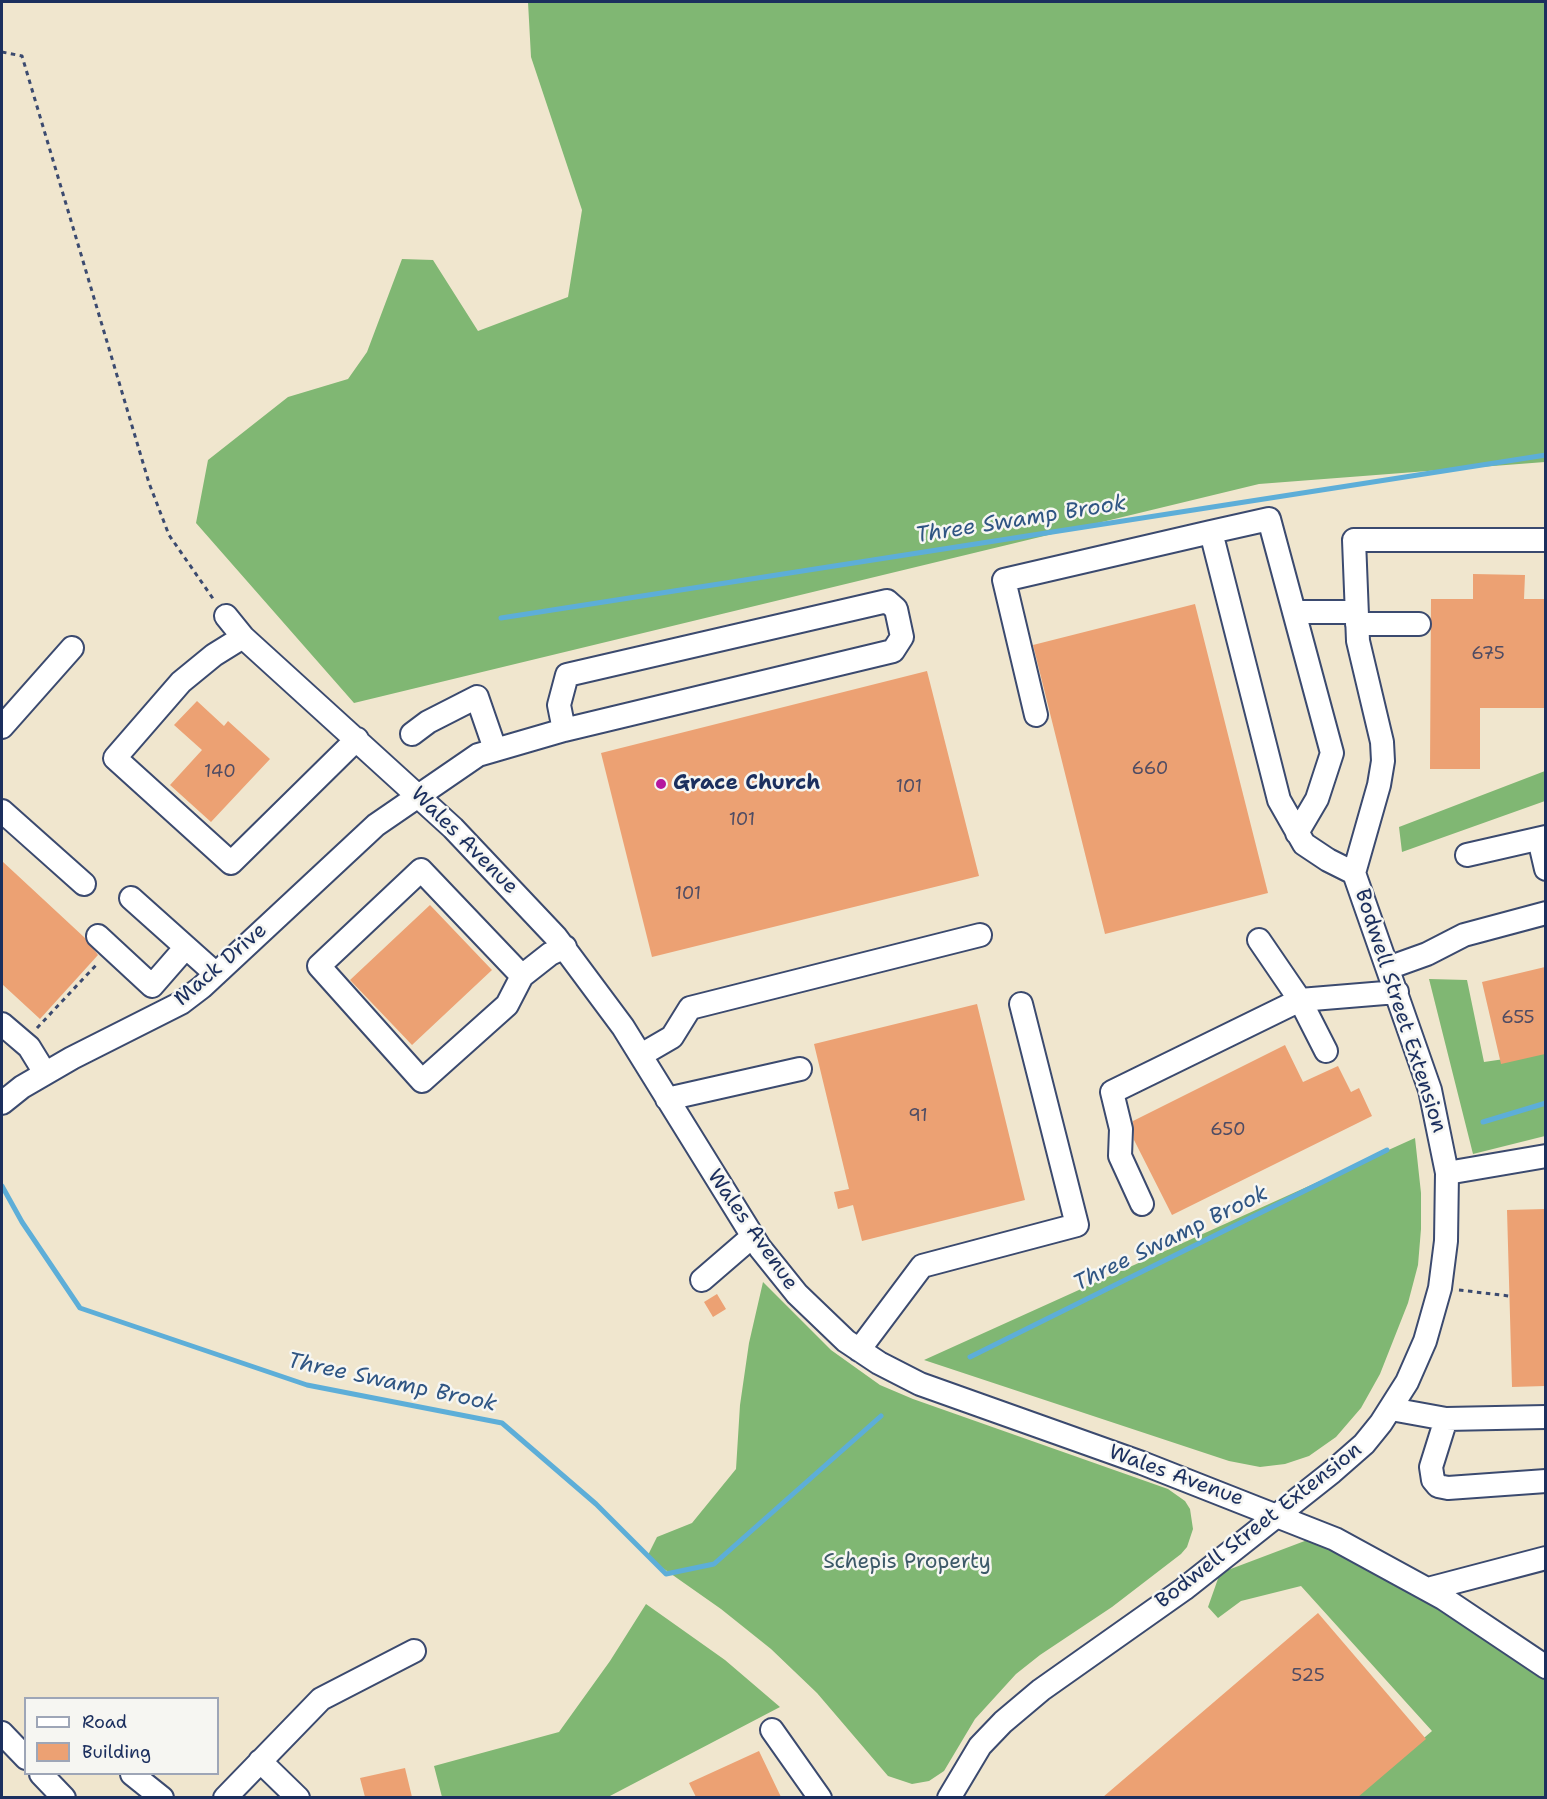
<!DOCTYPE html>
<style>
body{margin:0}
#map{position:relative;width:1547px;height:1799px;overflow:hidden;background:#f0e6ce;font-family:"Shantell Sans",sans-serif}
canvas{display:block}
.frame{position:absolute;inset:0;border:3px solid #1b2f5e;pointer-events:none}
.legend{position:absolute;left:24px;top:1697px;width:195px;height:78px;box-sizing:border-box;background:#f6f6f2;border:2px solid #9ea6b7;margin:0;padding:8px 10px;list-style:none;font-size:18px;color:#1b2f5e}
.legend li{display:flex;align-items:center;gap:12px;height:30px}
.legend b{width:30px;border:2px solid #9ea6b7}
</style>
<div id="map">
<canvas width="1547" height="1799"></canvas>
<div class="frame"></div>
<ul class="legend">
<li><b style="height:8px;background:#fff"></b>Road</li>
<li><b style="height:16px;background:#eca173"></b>Building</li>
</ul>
</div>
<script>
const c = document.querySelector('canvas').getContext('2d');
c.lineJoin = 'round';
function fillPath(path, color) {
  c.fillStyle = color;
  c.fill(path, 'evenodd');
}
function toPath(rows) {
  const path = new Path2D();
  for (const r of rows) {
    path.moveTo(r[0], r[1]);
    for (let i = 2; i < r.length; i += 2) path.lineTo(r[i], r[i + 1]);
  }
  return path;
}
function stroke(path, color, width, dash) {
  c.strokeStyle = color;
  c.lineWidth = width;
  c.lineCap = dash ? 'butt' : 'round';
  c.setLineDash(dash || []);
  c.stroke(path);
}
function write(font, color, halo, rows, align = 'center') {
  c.font = font + ' "Shantell Sans",sans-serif';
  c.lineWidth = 5;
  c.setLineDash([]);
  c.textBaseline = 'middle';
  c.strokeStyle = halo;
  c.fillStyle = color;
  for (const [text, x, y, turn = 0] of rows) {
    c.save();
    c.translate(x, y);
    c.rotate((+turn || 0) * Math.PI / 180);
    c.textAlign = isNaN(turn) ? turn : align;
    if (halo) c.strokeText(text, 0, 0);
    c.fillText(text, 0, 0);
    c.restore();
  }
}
const forest = toPath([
 [528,2,1545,2,1545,462,1259,484,354,703,196,523,208,460,288,397,348,379,367,352,402,259,433,260,478,331,568,297,582,210,531,57],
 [1545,771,1545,801,1402,852,1399,827],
 [1429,979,1467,980,1484,1062,1545,1053,1545,1136,1473,1154],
 [1415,1138,1421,1193,1421,1229,1418,1265,1408,1303,1380,1374,1361,1408,1336,1437,1309,1456,1285,1464,1260,1467,1229,1461,924,1360],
 [763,1282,831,1350,880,1385,913,1399,1168,1489,1185,1501,1190,1509,1193,1529,1187,1547,1181,1554,1112,1607,1040,1655,1016,1674,975,1719,944,1771,929,1781,912,1784,888,1776,817,1693,771,1649,721,1609,647,1557,657,1537,692,1523,736,1469,740,1405,749,1343],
 [1310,1539,1545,1666,1545,1797,1355,1797,1432,1731,1301,1586,1241,1601,1218,1618,1208,1607,1220,1573],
 [646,1604,725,1660,780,1707,608,1797,442,1797,434,1766,559,1732,610,1661]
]);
const stream = toPath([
 [501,618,1546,455],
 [1483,1122,1546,1103],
 [2,1186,22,1222,80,1308,307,1385,502,1423,596,1504,666,1574,714,1564,881,1416],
 [970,1357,1387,1150]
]);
const building = toPath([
 [1473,574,1525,575,1524,599,1545,599,1545,708,1480,708,1480,769,1430,769,1431,599,1473,599],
 [1195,604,1268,893,1105,934,1033,645],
 [927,671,979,876,652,957,601,753],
 [197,701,224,726,228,721,270,759,211,822,170,785,202,750,174,725],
 [2,861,85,938,98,955,40,1019,2,984],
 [430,905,492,970,412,1045,350,980],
 [1545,967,1545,1054,1501,1064,1482,982],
 [977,1004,1025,1200,862,1241,853,1205,838,1209,834,1192,849,1189,814,1044],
 [1285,1045,1303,1082,1338,1066,1351,1092,1359,1088,1372,1116,1172,1215,1134,1140,1133,1121],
 [1545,1209,1545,1386,1512,1387,1507,1210],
 [717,1294,726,1309,713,1317,704,1302],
 [1318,1613,1426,1739,1358,1797,1103,1797],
 [759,1751,781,1797,696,1797,689,1783],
 [405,1768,412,1797,365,1797,360,1778]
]);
const path = toPath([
 [2,52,22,56,149,483,169,535,214,600],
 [37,1028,98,963],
 [1459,1290,1509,1296]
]);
const minor = toPath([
 [1211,532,1269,519,1332,753,1317,799,1297,833],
 [1294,612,1356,612],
 [226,616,243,637,453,828,556,937,623,1027,760,1248,797,1294,846,1341,879,1363,920,1384,1142,1463,1335,1539,1443,1598,1546,1667],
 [1357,624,1419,624],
 [243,637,214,655,181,682,115,758,231,863,357,739],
 [1036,715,1004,580,1211,532,1279,800,1304,844,1328,860,1354,873],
 [2,727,72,648],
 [412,734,428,722,477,697,495,749],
 [2,811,84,884],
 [1539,839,1546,869],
 [1467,855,1546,837],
 [1354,873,1379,785,1383,761,1382,742,1358,641,1354,540,1545,540],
 [131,898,216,974],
 [98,936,152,986,186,947],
 [1259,940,1300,1000,1326,1051],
 [1388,968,1427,954,1464,935,1546,913],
 [522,976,421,870,319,966,422,1081,507,1005,522,976,550,954,565,947],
 [2,1024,29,1047,45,1073],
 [641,1055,672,1037,690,1008,980,935],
 [667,1099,800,1069],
 [2,1103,22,1087,72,1058,181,1003,202,987,376,825,478,755,564,730,893,651,902,637,896,609,887,601,567,675,559,705,564,730],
 [1447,1173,1546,1156],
 [1142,1204,1120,1156,1121,1129,1112,1092,1300,1000,1397,992],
 [702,1280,753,1236],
 [859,1350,922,1266,1077,1225,1021,1004],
 [1391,1409,1446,1419,1546,1417],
 [1446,1419,1431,1467,1433,1480,1438,1486,1448,1488,1546,1481],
 [1428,1589,1546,1558],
 [772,1730,820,1798],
 [2,1733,26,1758],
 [260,1761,298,1798],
 [41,1774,64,1798],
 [132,1774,162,1798],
 [225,1798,321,1699,414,1651],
 [949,1798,980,1746,1003,1722,1041,1690,1184,1589,1332,1472,1364,1444,1381,1423,1407,1382,1425,1341,1440,1288,1446,1241,1447,1173,1430,1090,1354,873]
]);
const markers = [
 [661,784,6,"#b5179e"]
];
const numberNames = [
 ["675",1488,654],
 ["660",1150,769],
 ["140",220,772],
 ["101",909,787],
 ["101",742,820],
 ["101",688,894],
 ["655",1518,1018],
 ["91",918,1116],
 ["650",1228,1130],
 ["525",1308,1676]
];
const poiNames = [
 ["Grace Church",673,784]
];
const streetNames = [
 ["Wales Avenue",464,841,45],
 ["Mack Drive",221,965,-41],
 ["Bodwell Street Extension",1400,1011,72],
 ["Wales Avenue",752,1230,55],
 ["Wales Avenue",1176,1476,20],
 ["Bodwell Street Extension",1259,1526,-38]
];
const parkNames = [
 ["Schepis Property",907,1563]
];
const waterNames = [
 ["Three Swamp Brook",1021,520,-9],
 ["Three Swamp Brook",1171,1239,-26],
 ["Three Swamp Brook",392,1383,12]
];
fillPath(forest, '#80b773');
stroke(stream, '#5daed8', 5);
fillPath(building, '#eca173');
stroke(minor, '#3b4a6f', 26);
stroke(path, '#3b4a6f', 3, [4.5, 4.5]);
stroke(minor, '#fff', 22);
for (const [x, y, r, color] of markers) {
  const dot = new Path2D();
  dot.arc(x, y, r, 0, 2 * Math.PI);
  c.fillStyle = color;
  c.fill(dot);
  stroke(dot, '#f6f6f2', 2);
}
write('18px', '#4f4c63', null, numberNames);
write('bold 21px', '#1b2f5e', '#f6f6f2', poiNames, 'left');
write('21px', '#1b2f5e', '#f6f6f2', streetNames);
write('21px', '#3c5968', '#f6f6f2', parkNames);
write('italic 22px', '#2f5583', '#f6f6f2', waterNames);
</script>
